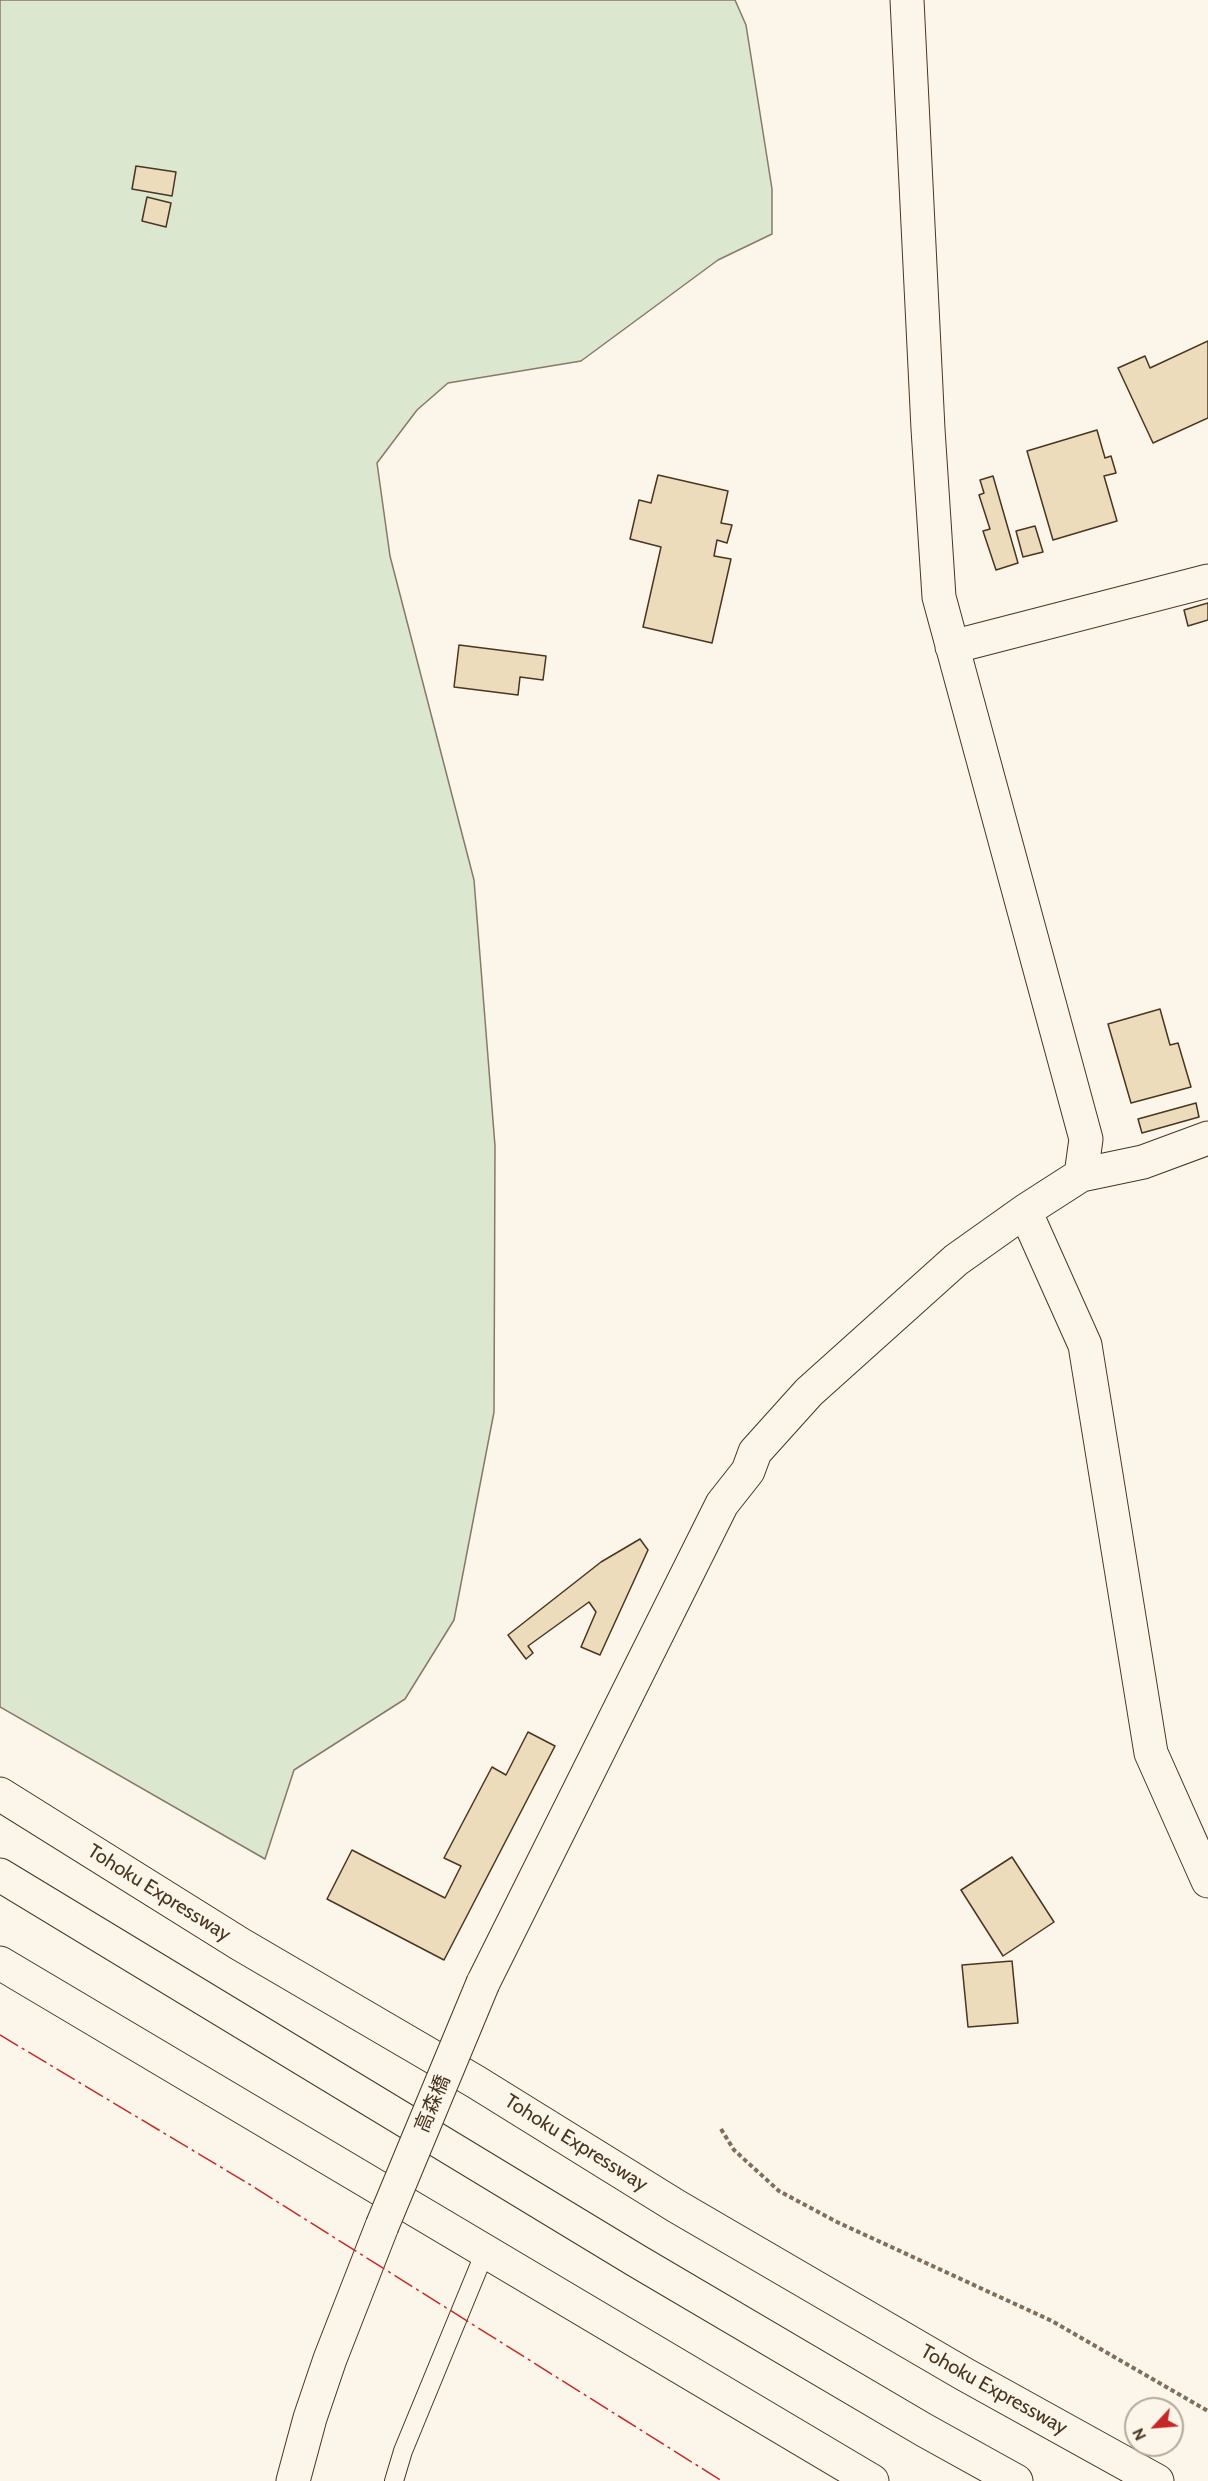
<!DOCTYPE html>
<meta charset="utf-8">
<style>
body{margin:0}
#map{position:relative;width:1208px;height:2481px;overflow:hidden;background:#fbf6e9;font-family:Cabin,sans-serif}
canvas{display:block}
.north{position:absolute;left:1124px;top:2397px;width:60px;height:60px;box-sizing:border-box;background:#fbf6e9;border:2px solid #b4a999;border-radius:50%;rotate:244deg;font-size:16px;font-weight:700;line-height:24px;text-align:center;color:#4a3520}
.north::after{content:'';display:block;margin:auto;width:21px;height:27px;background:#c62828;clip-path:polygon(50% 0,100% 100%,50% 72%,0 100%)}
</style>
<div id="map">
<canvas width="1208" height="2481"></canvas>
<div class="north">N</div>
</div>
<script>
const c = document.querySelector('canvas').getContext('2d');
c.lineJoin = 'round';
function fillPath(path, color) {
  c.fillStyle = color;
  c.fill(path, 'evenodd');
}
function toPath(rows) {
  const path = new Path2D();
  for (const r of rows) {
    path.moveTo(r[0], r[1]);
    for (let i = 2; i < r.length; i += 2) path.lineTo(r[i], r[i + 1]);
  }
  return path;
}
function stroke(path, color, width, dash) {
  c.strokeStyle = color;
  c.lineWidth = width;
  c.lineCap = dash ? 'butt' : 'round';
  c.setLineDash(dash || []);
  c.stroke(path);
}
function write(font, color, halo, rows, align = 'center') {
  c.font = font + ' Cabin,"Noto Sans JP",sans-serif';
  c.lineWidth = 4.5;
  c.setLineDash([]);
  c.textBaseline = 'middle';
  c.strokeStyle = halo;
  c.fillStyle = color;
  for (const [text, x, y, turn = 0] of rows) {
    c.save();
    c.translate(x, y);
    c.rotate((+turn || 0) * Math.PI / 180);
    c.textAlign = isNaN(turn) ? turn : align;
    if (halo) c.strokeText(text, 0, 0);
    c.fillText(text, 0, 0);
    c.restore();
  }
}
const green = toPath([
 [0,0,735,0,746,25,772,189,772,234,718,260,581,361,448,383,417,410,377,463,390,556,474,880,495,1146,494,1412,454,1620,405,1699,294,1770,265,1859,0,1707,0,0]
]);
const building = toPath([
 [136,166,176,172,172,196,132,189,136,166],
 [147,197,171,203,166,227,142,221,147,197],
 [1208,341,1208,418,1153,443,1118,368,1145,356,1150,368,1208,341],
 [1097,430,1105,458,1111,456,1116,473,1104,476,1117,521,1053,540,1027,451,1097,430],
 [658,475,728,491,721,523,732,525,727,543,717,540,714,556,731,559,712,643,643,627,661,547,630,539,639,500,651,503,658,475],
 [993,476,1018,563,996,570,983,531,990,529,979,495,984,493,980,480,993,476],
 [1035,526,1043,552,1023,557,1016,531,1035,526],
 [1208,603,1208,620,1188,626,1184,610,1208,603],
 [459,645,546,656,543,680,520,677,518,695,454,687,459,645],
 [1160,1009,1170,1045,1178,1043,1191,1087,1131,1103,1108,1024,1160,1009],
 [1196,1103,1199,1117,1142,1133,1138,1119,1196,1103],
 [640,1539,648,1550,600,1655,581,1647,596,1612,589,1602,528,1646,533,1653,526,1659,508,1635,601,1562,640,1539],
 [528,1732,555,1746,444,1960,327,1899,352,1850,445,1898,461,1866,444,1858,492,1767,506,1775,528,1732],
 [1012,1857,1054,1922,1003,1956,961,1890,1012,1857],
 [1012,1961,1018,2023,968,2027,962,1965,1012,1961]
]);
const path = toPath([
 [721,2129,734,2150,779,2191,837,2222,1052,2321,1208,2411]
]);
const lane = toPath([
 [394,2481,403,2451,485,2252]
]);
const street = toPath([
 [907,0,928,429,939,597,1086,1139,1081,1175],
 [952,647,1208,581],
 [1025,1211,1085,1345,1151,1753,1208,1881],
 [0,1963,872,2481],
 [483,1983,722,1504,748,1471,755,1452,809,1392,956,1260,1025,1211,1081,1175,1143,1162,1208,1138],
 [293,2481,310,2418,330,2359,382,2226]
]);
const highway = toPath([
 [0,1794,240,1944,476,2082,676,2206,964,2374,1157,2481],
 [0,1875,637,2261,924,2430,1016,2481]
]);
const streetBridge = toPath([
 [382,2226,483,1983]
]);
const power = toPath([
 [0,2035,249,2184,722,2481]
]);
const streetNames = [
 ["Tohoku Expressway",159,1893,32],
 ["高森橋",433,2104,-67],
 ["Tohoku Expressway",576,2143,32],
 ["Tohoku Expressway",994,2390,29]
];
fillPath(green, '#dce7d0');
stroke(green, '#887966', 1.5);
fillPath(building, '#ecdcbc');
stroke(building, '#4a3520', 1.5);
stroke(lane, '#4a3520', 20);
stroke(street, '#4a3520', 35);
stroke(highway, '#4a3520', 35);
stroke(path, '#7f6f5c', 4, [4.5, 3]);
stroke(lane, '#fbf6e9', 18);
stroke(street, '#fbf6e9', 33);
stroke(highway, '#fbf6e9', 33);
stroke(streetBridge, '#4a3520', 35, []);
stroke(streetBridge, '#fbf6e9', 33);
stroke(power, '#c62828', 1.5, [21, 4.5, 3, 4.5]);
write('20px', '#4a3520', '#fbf6e9', streetNames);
</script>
